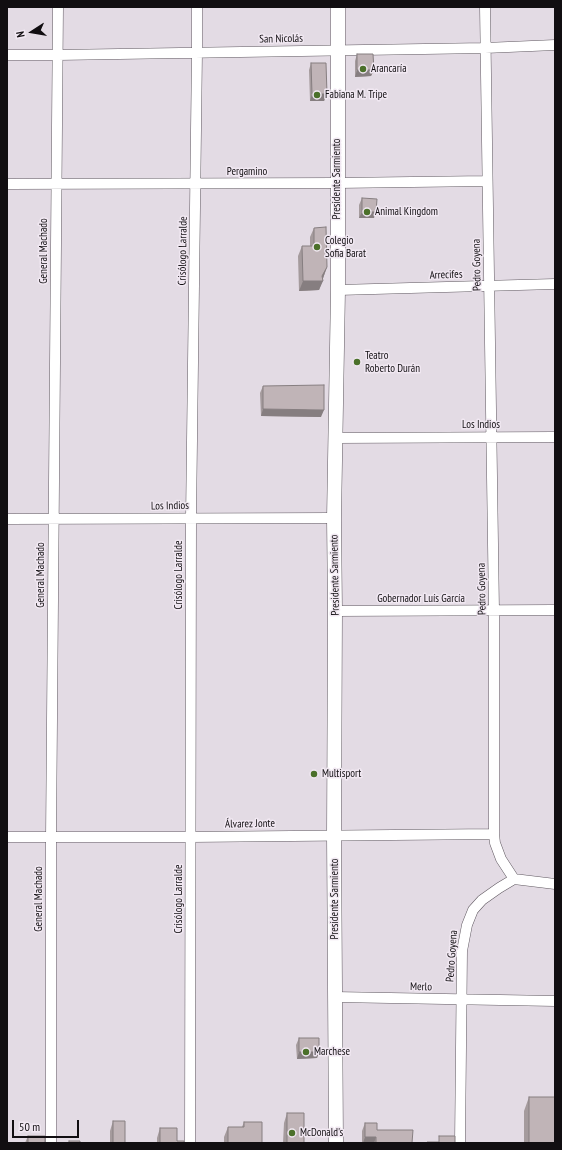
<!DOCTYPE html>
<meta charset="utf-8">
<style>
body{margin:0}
#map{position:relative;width:562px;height:1150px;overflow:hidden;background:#e3dbe4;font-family:"PT Sans Narrow",sans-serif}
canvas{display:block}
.frame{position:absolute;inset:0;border:8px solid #110e11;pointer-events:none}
.north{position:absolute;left:12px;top:12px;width:40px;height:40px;-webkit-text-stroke:3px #f1e8f2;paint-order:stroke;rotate:258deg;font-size:11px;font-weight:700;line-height:16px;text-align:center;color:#110e11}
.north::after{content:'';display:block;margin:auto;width:14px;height:18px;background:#110e11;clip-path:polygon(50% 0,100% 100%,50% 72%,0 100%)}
.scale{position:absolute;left:12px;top:1120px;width:67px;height:18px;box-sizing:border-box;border:2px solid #110e11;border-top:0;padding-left:5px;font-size:12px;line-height:14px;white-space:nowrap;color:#110e11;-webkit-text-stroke:3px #f1e8f2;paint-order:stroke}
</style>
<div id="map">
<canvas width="562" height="1150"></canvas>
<div class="frame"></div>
<div class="north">N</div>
<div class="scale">50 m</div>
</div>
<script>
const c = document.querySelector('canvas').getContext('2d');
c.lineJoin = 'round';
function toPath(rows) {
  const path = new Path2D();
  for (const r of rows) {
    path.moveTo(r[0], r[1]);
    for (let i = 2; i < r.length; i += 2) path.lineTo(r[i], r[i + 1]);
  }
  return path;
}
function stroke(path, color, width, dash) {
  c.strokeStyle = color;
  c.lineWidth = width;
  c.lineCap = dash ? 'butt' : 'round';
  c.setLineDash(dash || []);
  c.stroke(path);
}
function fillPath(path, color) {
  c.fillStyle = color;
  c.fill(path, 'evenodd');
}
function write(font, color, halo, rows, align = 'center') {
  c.font = font + ' "PT Sans Narrow",sans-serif';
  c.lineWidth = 3;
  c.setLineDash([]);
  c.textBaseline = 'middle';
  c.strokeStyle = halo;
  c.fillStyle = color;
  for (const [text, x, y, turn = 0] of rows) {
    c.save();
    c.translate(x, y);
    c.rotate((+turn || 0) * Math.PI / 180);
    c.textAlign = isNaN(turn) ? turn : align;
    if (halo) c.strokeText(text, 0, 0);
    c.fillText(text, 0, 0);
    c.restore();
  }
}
const street = toPath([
 [485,7,494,611,494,834,495,843,501,859,514,879],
 [7,55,58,55,485,48,555,45],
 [7,184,337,183,487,181],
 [338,290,555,284],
 [335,438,555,437],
 [7,519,334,518],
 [335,611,555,610],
 [7,837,191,837,494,834],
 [514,879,555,884],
 [335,997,555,1001],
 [51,1143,51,838,58,7],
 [190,1143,191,518,197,52,197,7],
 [460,1143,462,951,467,925,473,910,482,900,499,888,514,879]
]);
const secondary = toPath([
 [336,1143,334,835,335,611,334,518,338,290,338,7]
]);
const wall = toPath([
 [357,54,374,70,371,76,355,77,355,61],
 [311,63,327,94,324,101,310,101,309,70],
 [362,198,374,218,359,218,359,205],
 [314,228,327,267,319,290,299,291,298,256,302,246,310,246,310,237],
 [263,386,321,417,261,416,260,393],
 [299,1038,319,1052,317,1058,297,1059,296,1045],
 [529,1097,555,1143,524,1143,524,1111],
 [287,1113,304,1143,283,1143,284,1123],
 [113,1121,125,1143,110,1143,110,1131],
 [244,1122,262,1143,224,1143,224,1137,228,1127,242,1127],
 [365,1123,377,1130,412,1143,362,1143,362,1131],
 [160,1128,177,1141,184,1143,157,1143,157,1138],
 [28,1136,45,1143,25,1143]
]);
const shadedWall = toPath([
 [357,70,374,70,371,76,355,77],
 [312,94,327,94,324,101,310,101],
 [362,212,376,212,374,218,359,218],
 [327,267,322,281,323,281,319,290,299,291,303,281,322,276],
 [263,409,324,410,321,417,261,416],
 [299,1052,319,1052,317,1058,297,1059],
 [365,1137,376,1137,374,1143,363,1143]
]);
const building = toPath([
 [357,54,373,54,374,70,357,70,357,54],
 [311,63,326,63,327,94,312,94,311,63],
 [362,198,377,199,376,212,362,212,362,198],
 [326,227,327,267,322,276,323,281,303,281,302,246,314,246,314,228,326,227],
 [324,385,324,410,263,409,263,386,324,385],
 [299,1038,319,1038,319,1052,299,1052,299,1038],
 [529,1097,555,1097,555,1143,529,1143,529,1097],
 [287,1113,304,1113,304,1143,287,1143,287,1113],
 [113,1121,125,1121,125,1143,113,1143,113,1121],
 [244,1122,262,1122,262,1143,228,1143,228,1127,244,1127,244,1122],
 [365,1123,377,1123,377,1130,413,1130,412,1143,376,1143,376,1137,365,1137,365,1123],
 [160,1128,177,1128,177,1141,184,1141,184,1143,160,1143,160,1128],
 [28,1136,45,1136,45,1143,28,1143,28,1136],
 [439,1136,455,1136,455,1143,427,1143,427,1142,439,1142,439,1136],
 [69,1141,80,1141,80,1143,69,1143,69,1141]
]);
const markers = [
 [363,69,4,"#4b702a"],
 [317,95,4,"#4b702a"],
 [367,212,4,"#4b702a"],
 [317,247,4,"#4b702a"],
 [357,362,4,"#4b702a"],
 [314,774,4,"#4b702a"],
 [306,1052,4,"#4b702a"],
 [292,1133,4,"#4b702a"]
];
const streetNames = [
 ["San Nicolás",281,39,-1],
 ["Pergamino",247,172],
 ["Presidente Sarmiento",337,179,-90],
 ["General Machado",44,251,-90],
 ["Crisólogo Larralde",183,251,-89],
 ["Pedro Goyena",477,265,-91],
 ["Arrecifes",446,275,-2],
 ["Los Indios",481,425],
 ["Los Indios",170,506,-1],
 ["General Machado",41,575,-90],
 ["Crisólogo Larralde",179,575,-90],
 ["Presidente Sarmiento",335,575,-91],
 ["Pedro Goyena",482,589,-91],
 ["Gobernador Luís García",421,599],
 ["Álvarez Jonte",250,824,-1],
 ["General Machado",39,899,-90],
 ["Crisólogo Larralde",179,899,-90],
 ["Presidente Sarmiento",335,899,-90],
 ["Pedro Goyena",452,956,-86],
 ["Merlo",421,987,1]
];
const poiNames = [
 ["Arancaría",371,69],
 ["Fabiana M. Tripe",325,95],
 ["Animal Kingdom",375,212],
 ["Colegio",325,241],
 ["Sofia Barat",325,254],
 ["Teatro",365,356],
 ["Roberto Durán",365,369],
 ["Multisport",322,774],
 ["Marchese",314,1052],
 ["McDonald's",300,1133]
];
stroke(street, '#605961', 11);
stroke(secondary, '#605961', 15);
stroke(street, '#fff', 10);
stroke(secondary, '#fff', 14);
fillPath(wall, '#a59b9d');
fillPath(shadedWall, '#867e80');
fillPath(building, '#c0b4b7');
stroke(building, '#867e80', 1);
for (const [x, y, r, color] of markers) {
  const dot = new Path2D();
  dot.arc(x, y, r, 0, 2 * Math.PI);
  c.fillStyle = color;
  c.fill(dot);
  stroke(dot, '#f1e8f2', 1.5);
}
write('11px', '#110e11', '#f1e8f2', streetNames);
write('11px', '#110e11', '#f1e8f2', poiNames, 'left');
</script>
